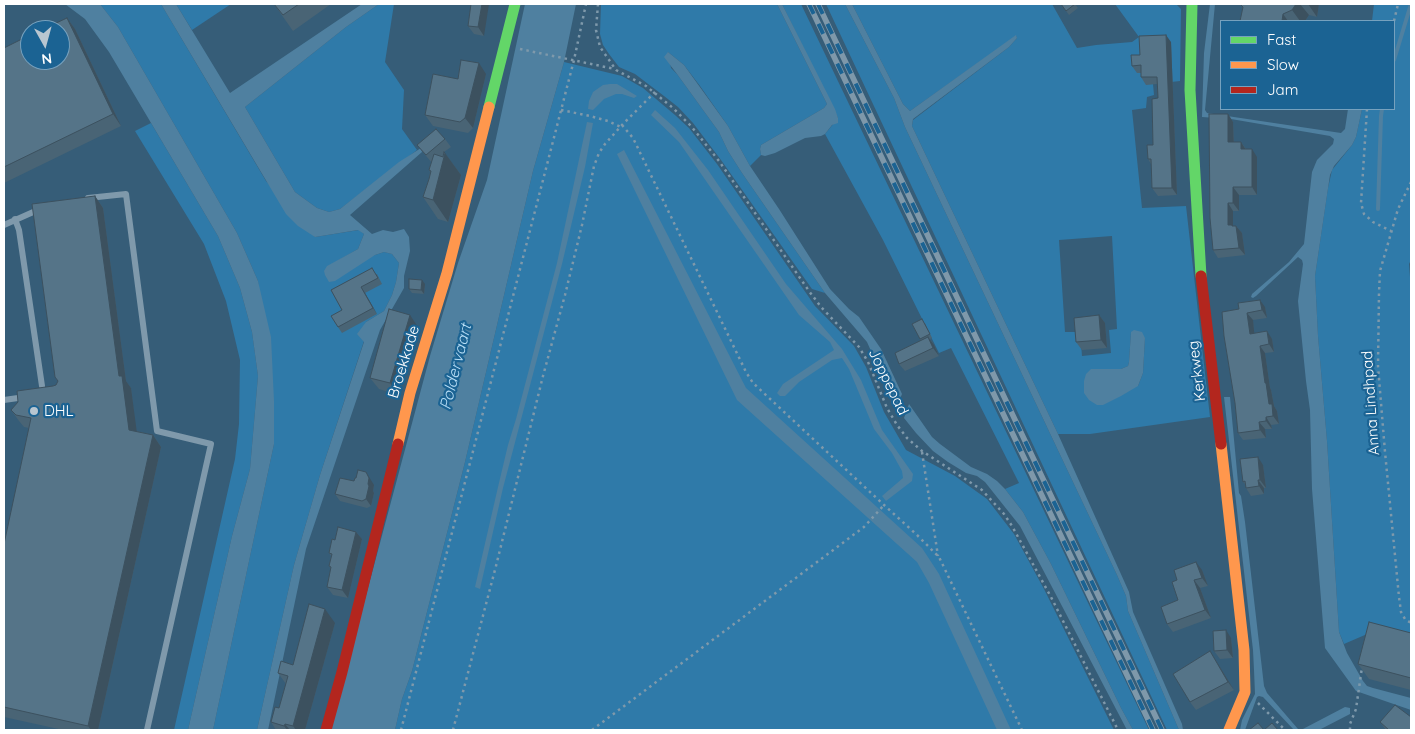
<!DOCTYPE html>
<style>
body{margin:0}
#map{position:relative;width:1415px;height:734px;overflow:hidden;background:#365d78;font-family:Quicksand,sans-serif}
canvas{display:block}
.frame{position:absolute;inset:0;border:5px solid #fff;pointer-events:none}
.legend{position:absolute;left:1220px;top:20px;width:175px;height:90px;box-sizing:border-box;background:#1b6393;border:1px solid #76a1be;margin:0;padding:6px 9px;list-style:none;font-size:15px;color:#fff}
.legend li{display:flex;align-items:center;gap:10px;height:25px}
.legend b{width:25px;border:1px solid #76a1be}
.north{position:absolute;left:20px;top:20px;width:50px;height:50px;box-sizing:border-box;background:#1b6393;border:1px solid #76a1be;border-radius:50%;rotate:173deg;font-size:14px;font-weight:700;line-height:20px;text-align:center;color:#fff}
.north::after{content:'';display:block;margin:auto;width:18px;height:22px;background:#b9c6d0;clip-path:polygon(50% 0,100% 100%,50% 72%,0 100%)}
</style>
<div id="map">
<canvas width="1415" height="734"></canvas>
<div class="frame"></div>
<ul class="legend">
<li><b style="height:6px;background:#63d668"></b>Fast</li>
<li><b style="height:6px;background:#ff974d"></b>Slow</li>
<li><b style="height:6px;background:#b3261e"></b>Jam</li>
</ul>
<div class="north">N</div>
</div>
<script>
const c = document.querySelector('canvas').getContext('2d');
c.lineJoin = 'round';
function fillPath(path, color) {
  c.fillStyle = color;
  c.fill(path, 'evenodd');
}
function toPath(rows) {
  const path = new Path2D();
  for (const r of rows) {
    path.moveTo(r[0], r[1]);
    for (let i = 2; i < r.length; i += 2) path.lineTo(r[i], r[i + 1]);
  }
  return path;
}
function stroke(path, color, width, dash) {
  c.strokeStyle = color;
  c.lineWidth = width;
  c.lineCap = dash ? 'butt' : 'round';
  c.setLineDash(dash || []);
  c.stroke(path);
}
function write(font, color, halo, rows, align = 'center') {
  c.font = font + ' Quicksand,sans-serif';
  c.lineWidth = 4.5;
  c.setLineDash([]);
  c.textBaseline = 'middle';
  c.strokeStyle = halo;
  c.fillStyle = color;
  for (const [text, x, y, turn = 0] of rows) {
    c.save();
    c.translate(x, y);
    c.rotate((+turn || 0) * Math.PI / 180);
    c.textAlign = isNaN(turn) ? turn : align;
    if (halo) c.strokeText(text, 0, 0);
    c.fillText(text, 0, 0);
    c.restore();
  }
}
const green = toPath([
 [100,4,161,4,266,181,315,237,359,230,364,234,358,249,327,267,375,255,384,252,392,254,399,263,396,282,392,295,384,311,366,322,364,341,320,475,294,565,257,730,213,730,274,444,258,281,237,233,118,27],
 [176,4,231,4,192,30],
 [379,4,394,4,385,62,404,90,402,129,417,150,340,209,329,212,317,208,295,192,245,107,346,27],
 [601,4,777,4,827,104,824,108,761,145,760,149,761,155,750,166,728,126,700,86,684,65,668,52,671,68,677,74,719,132,728,151,742,173,825,293,812,289,721,160,693,123,678,107,664,96,635,74,619,67,609,54,603,45,600,34],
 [782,4,801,4,1149,730,1133,730,1121,708,1051,564,1023,512,1005,489,1019,483,951,348,939,353,883,240,825,134,838,118],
 [826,4,845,4,894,98,905,127,1117,575,1126,596,1128,611,1179,730,1167,730],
 [852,4,1052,4,1077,48,1096,45,1132,42,1139,37,1115,4,1176,4,1181,9,1180,81,1153,84,1154,95,1147,97,1146,108,1132,110,1142,208,1186,206,1210,417,1090,434,1058,434,912,126,913,120,1009,47,1017,38,1016,36,910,111,903,104],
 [1112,236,1117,329,1109,330,1111,353,1082,356,1080,332,1065,332,1059,240],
 [1131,332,1145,338,1143,373,1138,386,1091,369,1121,369,1128,366,1129,362],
 [1374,4,1411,4,1411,260,1409,264,1410,277,1411,280,1411,637,1381,628,1344,644,1339,632,1327,441,1318,336,1315,276,1328,188,1332,170,1352,145,1356,137,1362,109,1394,109,1394,21,1372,21],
 [564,62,622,76,643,88,675,115,689,128,717,164,815,306,854,346,866,367,884,412,906,450,955,476,987,499,1014,534,1044,589,1114,730,395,730,402,699,412,671,465,462,533,171],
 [151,123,218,236,240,288,252,332,258,376,250,469,232,536,188,730,174,730,235,459,239,424,240,360,226,301,204,244,135,131]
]);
const water = toPath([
 [65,4,100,4,118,27,237,233,258,281,271,337,274,401,274,444,213,730,188,730,232,536,250,469,258,376,252,332,240,288,218,236,109,52,85,19],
 [161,4,176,4,230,93,362,4,379,4,346,27,245,107,295,192,317,208,329,212,340,209,399,162,421,148,422,152,350,215,372,234,383,230,393,232,404,229,409,237,410,251,404,276,404,288,380,330,306,549,268,730,257,730,294,565,320,475,364,342,357,334,366,322,384,311,392,295,396,282,399,263,392,254,384,252,375,255,335,281,329,282,325,275,324,271,327,266,358,249,364,234,358,230,315,237,298,226,286,214],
 [525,4,576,4,564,62,533,171,465,462,412,671,402,699,395,730,330,730,430,356,458,263,487,180],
 [777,4,782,4,835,109,838,118,838,123,832,125,825,134,821,136,805,138,775,153,765,156,761,155,760,149,761,145,824,108,827,104],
 [845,4,852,4,903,104,910,111,1016,35,1017,38,1009,47,913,119,912,126,1058,434,1129,592,1133,612,1182,724,1183,730,1179,730,1128,611,1126,596,1117,575,905,127,894,98],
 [1210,4,1215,4,1205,110,1207,113,1341,133,1345,129,1348,109,1362,109,1356,137,1352,145,1334,166,1330,175,1315,276,1318,336,1327,441,1339,632,1347,653,1363,681,1367,686,1373,688,1411,698,1411,710,1356,691,1325,648,1312,489,1310,410,1306,381,1298,301,1303,264,1302,260,1298,257,1256,296,1253,298,1251,297,1252,294,1289,262,1304,244,1312,172,1317,160,1333,144,1334,139,1330,136,1231,119,1202,117,1204,53],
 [668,52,684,65,728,126,750,166,779,209,830,289,849,309,859,317,881,349,902,394,897,406,892,398,867,342,825,293,742,173,728,151,719,132,677,74,664,57],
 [610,84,617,84,637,96,634,98,622,94,616,94,604,99,593,110,588,109,589,101,593,92,603,85],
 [655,110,675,128,708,170,786,284,842,349,861,380,882,430,913,474,912,481,886,501,882,496,903,478,902,471,892,453,874,429,849,369,842,358,832,360,799,382,785,396,780,396,777,393,783,384,834,350,830,342,799,315,679,142,651,115],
 [587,122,593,123,585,167,562,264,503,488,480,589,475,587,498,487,508,445,516,419,557,263],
 [624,150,746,388,922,548,939,574,1011,730,997,730,929,583,917,562,737,400,617,154],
 [1134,330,1142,332,1145,338,1143,373,1138,386,1121,396,1103,405,1097,405,1089,400,1084,393,1084,381,1086,374,1091,369,1121,369,1128,366,1129,362,1131,332],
 [1224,397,1230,397,1239,493,1241,496,1245,522,1264,686,1267,693,1298,729,1301,730,1345,707,1350,708,1350,714,1319,730,1294,730,1263,697,1259,696,1257,697,1245,730,1240,730,1242,720,1255,694,1254,670,1253,650],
 [909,404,932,437,940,444,971,467,987,474,997,481,1005,489,1023,512,1051,564,1121,708,1133,730,1127,730,1020,526,985,482,977,476,966,473,948,462,933,451,916,433,904,418]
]);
const stream = toPath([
 [1394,60,1411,4],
 [1378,209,1381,116,1382,109]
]);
const path = toPath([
 [598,4,596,30,600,47,616,70,646,86,673,108,691,126,719,161,809,291,821,307,859,347,868,362,887,408,897,425,907,438,922,451,982,490,1004,514,1012,526,1051,597,1118,730],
 [1394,21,1398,4],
 [520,49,615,69],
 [1367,109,1361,203,1364,214,1373,222,1391,231],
 [561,110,590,116,608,121,621,127],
 [622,125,633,138,746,372,753,383,884,505,916,534,939,557,1022,730],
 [1411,182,1398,209,1380,271,1379,293,1378,366,1385,452,1399,597,1401,612,1405,619,1411,623],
 [922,452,938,556],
 [1258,703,1285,730],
 [401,730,574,60,586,4],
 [453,730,496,566,543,376,565,295,582,225,594,166,599,153,605,144,622,125,655,92],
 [592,730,864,527,884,505],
 [1350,730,1350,724,1356,709,1362,667]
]);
const lane = toPath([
 [88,198,126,194,157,431,211,444,147,730],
 [15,219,19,230,42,386],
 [4,225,40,209],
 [4,400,25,397]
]);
const fast = toPath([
 [1192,4,1190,90,1201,276],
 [489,107,515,4]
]);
const slow = toPath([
 [398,444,410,393,447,273,489,107],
 [1221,444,1244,650,1245,692,1229,730]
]);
const jam = toPath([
 [1201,276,1221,444],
 [326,730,342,672,398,444]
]);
const rail = toPath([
 [809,4,1153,730],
 [818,4,1162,730]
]);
const wall = toPath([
 [274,4,331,4,293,31],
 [471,4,484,36,474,34,468,26],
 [1061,4,1075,4,1078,8,1069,15],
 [1240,4,1319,4,1317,17,1309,15,1305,21,1240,21,1243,7],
 [67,18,75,29,121,126,4,183,4,48],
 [1171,42,1177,195,1158,196,1152,188,1151,164,1148,159,1153,145,1158,98,1157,84,1146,85,1141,77,1141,73,1137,73,1132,66,1140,55],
 [486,74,473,128,468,133,433,126,425,115,458,79],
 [1228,114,1233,122,1234,142,1241,142,1246,149,1257,157,1257,195,1239,195,1239,211,1233,211,1233,226,1236,226,1242,233,1245,255,1218,258,1213,250],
 [445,139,451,147,444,152,461,175,448,222,438,219,423,197,429,179,430,172,429,170,432,163,417,145],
 [95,196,103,208,126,381,131,388,136,431,153,435,161,447,98,730,63,730,4,717,4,544,29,428,24,427,19,421,11,410,56,385,58,381],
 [377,274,382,284,365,293,377,314,342,333,338,327,342,310,331,290],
 [425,284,424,294,412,293,409,289],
 [1265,307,1267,318,1253,320,1254,333,1272,339,1274,352,1265,353,1270,388,1271,390,1274,406,1277,411,1279,424,1271,425,1272,429,1265,429,1266,438,1243,440,1238,433,1235,403,1222,312],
 [1099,315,1105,323,1107,348,1082,350,1076,342],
 [925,323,932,338,930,339,934,345,939,356,905,371,899,364,921,341,912,324],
 [418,327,398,395,379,389,370,378],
 [1263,465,1266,488,1264,488,1264,494,1251,496,1246,488,1246,485,1243,482],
 [354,481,374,485,373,491,374,493,371,506,367,508,340,501,335,494],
 [356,532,362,539,348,598,333,595,327,587,331,569,329,566,331,556,329,553,335,540],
 [1202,570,1208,586,1200,588,1211,618,1173,632,1167,624,1178,600],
 [335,623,305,730,276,730,271,722,279,708,286,684,278,673,293,665],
 [1411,633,1411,690,1369,679,1358,664],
 [1231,638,1233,658,1220,659,1214,651],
 [1210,651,1234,690,1196,710,1190,702],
 [1380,722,1411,730,1386,730]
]);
const shadedWall = toPath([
 [482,4,489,4,484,36,478,27],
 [1296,4,1300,4,1309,15,1305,21,1300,21,1292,10],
 [1308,4,1319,4,1317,17],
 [1283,14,1288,21,1282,21],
 [67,18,75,29,121,126,113,114],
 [1166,35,1171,42,1177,195,1172,188],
 [479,63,486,74,473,128,465,118],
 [1228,114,1233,122,1234,150,1228,142],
 [1241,142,1246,150,1241,149],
 [1252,149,1257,157,1257,195,1252,187],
 [445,153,461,175,448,222,433,200],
 [1233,187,1239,195,1239,211,1233,203],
 [95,196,103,208,126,381,131,388,138,441,129,430,119,376],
 [1228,203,1233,211,1233,226,1236,226,1242,233,1245,255,1239,248,1228,225],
 [422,280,425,284,424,294,421,290],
 [361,287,365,293,377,314,373,308],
 [1260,300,1265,307,1267,318,1262,310],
 [1247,313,1253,320,1255,341,1250,334],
 [410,315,418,327,398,395,390,383],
 [1099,315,1105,323,1107,348,1101,340],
 [1267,331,1272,339,1274,352,1269,344],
 [928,337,934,345,939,356,933,348],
 [1260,346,1265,353,1270,388,1271,390,1274,406,1277,411,1279,424,1273,416,1269,404,1265,383],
 [1266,417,1271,425,1272,429,1266,421],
 [1259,422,1265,429,1266,438,1260,430],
 [153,435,161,447,98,730,91,730,88,726],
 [1258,457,1263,465,1266,488,1260,480],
 [366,472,374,485,373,491,374,493,371,506,366,499,368,484],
 [1258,480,1264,488,1264,494,1259,486],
 [356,532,362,539,348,598,342,590],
 [1196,562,1202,570,1208,586,1202,578],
 [1194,580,1200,588,1211,618,1205,610],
 [325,609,335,623,305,730,296,730,293,726],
 [1226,630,1231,638,1233,658,1227,650],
 [1210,651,1215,659,1234,690,1228,682],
 [285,724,290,730,287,730,284,726]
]);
const building = toPath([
 [274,4,299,4,283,15,274,4],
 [471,4,482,4,478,27,468,26,471,4],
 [1061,4,1075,4,1066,11,1061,4],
 [1240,4,1296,4,1292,10,1283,14,1282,21,1240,21,1243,7,1240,4],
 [67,18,113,114,4,167,4,48,30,35,30,60,60,60,60,30,41,30,67,18],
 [1166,35,1172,188,1152,188,1151,159,1148,159,1147,145,1153,145,1152,99,1158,98,1157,77,1141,77,1141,65,1132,66,1131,55,1140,55,1139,36,1166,35],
 [461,60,479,63,465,118,460,122,425,115,433,74,458,79,461,60],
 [1209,114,1228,114,1228,142,1241,142,1241,149,1252,149,1252,187,1233,187,1233,203,1228,203,1228,225,1232,225,1232,226,1236,226,1239,248,1213,250,1210,218,1209,114],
 [436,129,445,139,426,155,417,145,436,129],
 [444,152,445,153,433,200,423,197,429,179,431,171,429,170,434,154,443,157,444,152],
 [95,196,119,376,122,376,129,430,153,435,88,726,4,707,4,544,31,418,16,415,11,410,18,402,17,391,53,386,56,385,58,381,55,377,32,204,95,196],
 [372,268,378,278,361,287,373,308,338,327,331,316,342,310,331,290,372,268],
 [409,279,422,280,421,290,409,289,409,279],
 [1260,300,1262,310,1247,313,1250,334,1267,331,1269,344,1260,346,1265,383,1266,383,1269,404,1272,404,1273,416,1266,417,1266,421,1259,422,1260,430,1238,433,1235,403,1224,336,1222,312,1239,309,1238,303,1260,300],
 [389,309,410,315,390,383,370,378,389,309],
 [1099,315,1101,340,1076,342,1074,318,1099,315],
 [922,319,930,334,920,339,912,324,922,319],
 [928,337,933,348,899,364,895,353,928,337],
 [1258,457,1260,480,1258,480,1259,486,1246,488,1245,481,1243,482,1240,459,1258,457],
 [358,470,366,472,369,478,368,484,369,486,366,499,362,501,335,494,340,478,354,481,355,478,356,478,358,470],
 [338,527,356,532,342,590,327,587,331,567,329,566,332,554,329,553,332,539,335,540,338,527],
 [1196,562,1202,578,1194,580,1205,610,1167,624,1161,607,1178,600,1172,582,1177,580,1174,570,1196,562],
 [309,604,325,609,293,726,285,724,284,726,271,722,275,707,279,708,288,676,278,673,281,661,293,665,309,604],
 [1369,622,1411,633,1411,678,1358,664,1369,622],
 [1226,630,1227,650,1214,651,1213,631,1226,630],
 [1210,651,1228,682,1190,702,1173,674,1210,651],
 [1395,705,1411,717,1411,730,1389,730,1380,722,1395,705],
 [1258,723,1264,730,1272,723,1278,730,1249,730,1258,723]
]);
const markers = [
 [34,411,5,"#b9c6d0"]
];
const streetNames = [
 ["Broekkade",404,362,-73],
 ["Kerkweg",1197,371,-97],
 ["Joppepad",888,382,64],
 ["Anna Lindhpad",1371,403,-94]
];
const poiNames = [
 ["DHL",44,411]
];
const waterNames = [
 ["Poldervaart",456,367,-76]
];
fillPath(green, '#2f7aa9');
fillPath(water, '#4f80a0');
stroke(stream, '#4f80a0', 4);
stroke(path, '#7f99ab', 2.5, [2.5, 4]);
stroke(lane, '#7f99ab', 6);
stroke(fast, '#63d668', 11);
stroke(slow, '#ff974d', 11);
stroke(jam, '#b3261e', 11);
stroke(rail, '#7e98aa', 5.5);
stroke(rail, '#1b6393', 4, [11]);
fillPath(wall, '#496475');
fillPath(shadedWall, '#3c515f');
fillPath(building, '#557488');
stroke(building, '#3c515f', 1);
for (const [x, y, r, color] of markers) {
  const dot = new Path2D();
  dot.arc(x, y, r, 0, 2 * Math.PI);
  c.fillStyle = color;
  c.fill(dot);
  stroke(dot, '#1b6393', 2);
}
write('15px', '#fff', '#1b6393', streetNames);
write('15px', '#fff', '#1b6393', poiNames, 'left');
write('italic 16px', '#b8def6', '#1b6393', waterNames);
</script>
